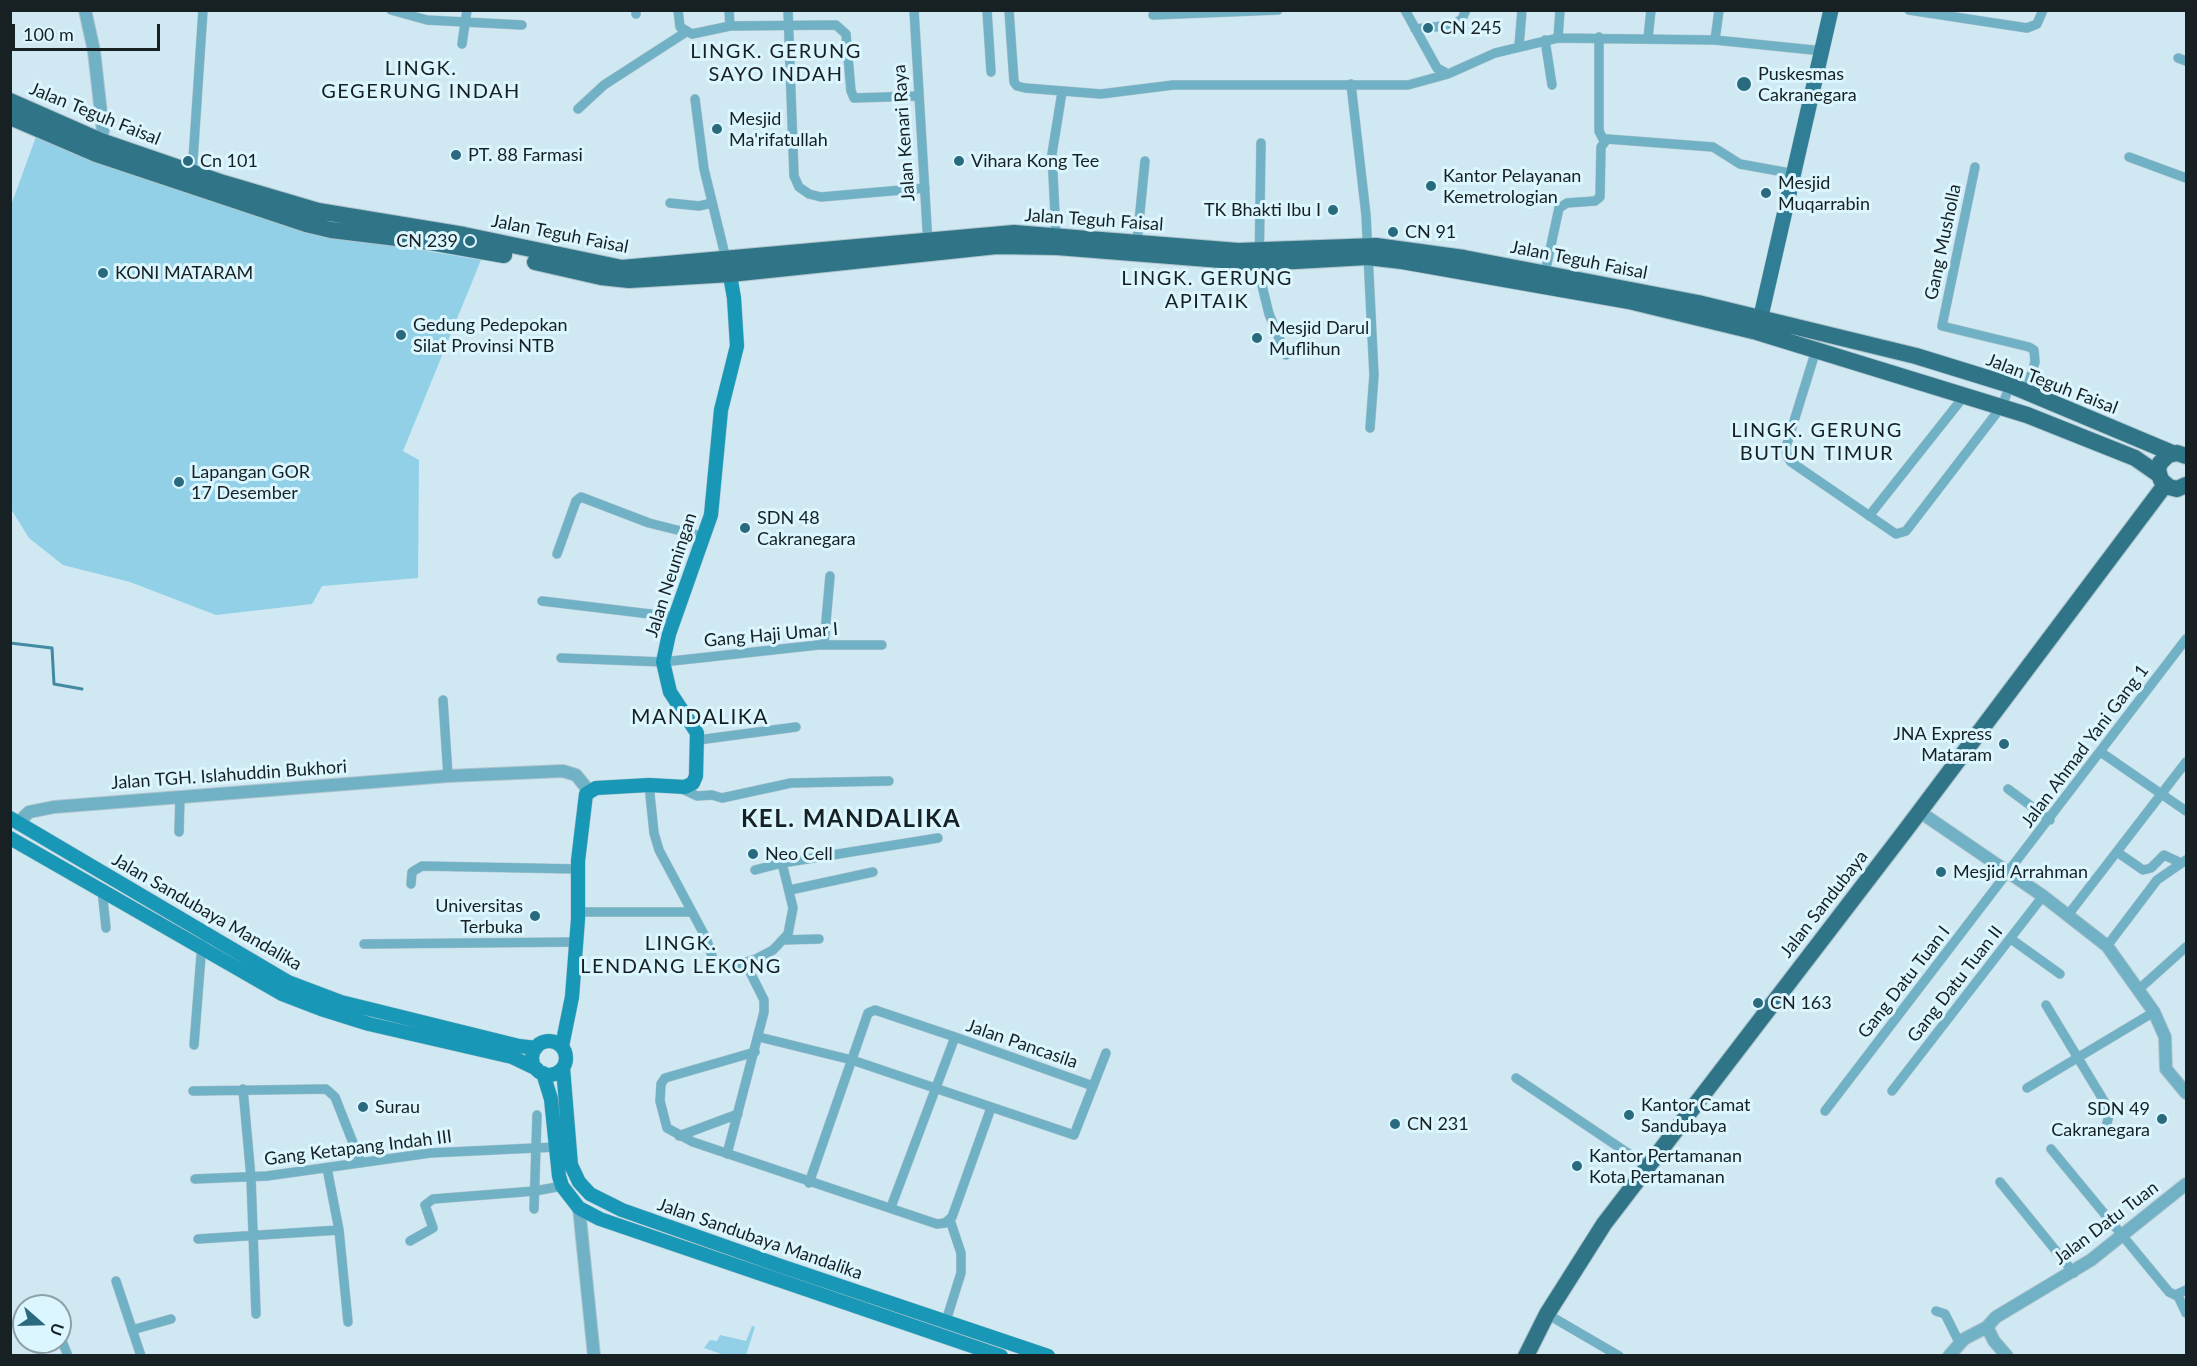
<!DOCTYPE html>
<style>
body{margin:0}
#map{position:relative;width:2197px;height:1366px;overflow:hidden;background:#cfe8f1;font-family:Lato,sans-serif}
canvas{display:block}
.frame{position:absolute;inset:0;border:12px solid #172124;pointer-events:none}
.north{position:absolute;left:12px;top:1294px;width:60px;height:60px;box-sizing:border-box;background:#dcf6ff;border:2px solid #8da1a7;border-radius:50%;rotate:110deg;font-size:16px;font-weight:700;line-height:24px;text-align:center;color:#172124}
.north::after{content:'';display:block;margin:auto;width:21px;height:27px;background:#296a7e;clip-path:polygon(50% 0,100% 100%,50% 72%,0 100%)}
.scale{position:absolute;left:12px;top:24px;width:148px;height:27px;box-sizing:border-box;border:3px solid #172124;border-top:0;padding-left:8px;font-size:18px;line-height:21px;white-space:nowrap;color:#172124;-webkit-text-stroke:4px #dcf6ff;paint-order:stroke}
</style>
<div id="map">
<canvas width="2197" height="1366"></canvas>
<div class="frame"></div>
<div class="north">U</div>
<div class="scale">100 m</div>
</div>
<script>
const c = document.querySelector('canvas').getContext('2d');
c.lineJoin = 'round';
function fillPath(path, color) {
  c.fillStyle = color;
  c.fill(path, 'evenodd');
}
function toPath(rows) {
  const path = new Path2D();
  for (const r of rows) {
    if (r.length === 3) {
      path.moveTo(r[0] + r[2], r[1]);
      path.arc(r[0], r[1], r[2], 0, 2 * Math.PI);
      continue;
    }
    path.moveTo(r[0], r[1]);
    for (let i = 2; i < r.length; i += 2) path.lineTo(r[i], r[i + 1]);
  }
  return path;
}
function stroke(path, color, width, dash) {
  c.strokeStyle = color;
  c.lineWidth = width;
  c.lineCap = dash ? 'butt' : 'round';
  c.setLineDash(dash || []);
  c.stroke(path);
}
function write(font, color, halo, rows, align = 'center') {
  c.font = font + ' Lato,sans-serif';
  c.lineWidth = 6;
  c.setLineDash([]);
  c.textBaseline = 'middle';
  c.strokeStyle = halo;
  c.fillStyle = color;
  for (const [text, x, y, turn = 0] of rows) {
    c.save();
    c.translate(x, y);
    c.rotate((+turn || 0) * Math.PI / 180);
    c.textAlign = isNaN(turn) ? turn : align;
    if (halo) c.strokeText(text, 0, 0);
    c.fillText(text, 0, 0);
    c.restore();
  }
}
const green = toPath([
 [37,134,318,233,481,260,403,451,419,460,418,578,322,586,312,604,216,615,130,582,63,565,29,538,11,509,10,208],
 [752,1326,755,1327,746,1355,724,1355,704,1348,710,1340,717,1341,720,1335,746,1341]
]);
const stream = toPath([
 [10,643,52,648,54,684,82,689]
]);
const minor = toPath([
 [391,10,427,20,522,25],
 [636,10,636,14],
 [678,10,680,27,692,34,730,26,836,25,846,34,851,91,854,98,919,96],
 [729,10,730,26],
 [788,10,794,176,799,187,809,194,821,197,925,188],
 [914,10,928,244],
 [987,10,991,72],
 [1009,10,1014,82,1017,86,1025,88,1101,94,1173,85,1408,85,1448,74],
 [1405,10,1437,68,1448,74,1495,53,1558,38,1715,40,1823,51],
 [1909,10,2027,28,2037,24,2043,10],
 [1153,15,1278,10],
 [1415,29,1453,25,1462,19,1466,10],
 [1599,37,1599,131,1604,141],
 [1558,38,1560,10],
 [1648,38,1651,10],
 [1545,40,1552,85],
 [1715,40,1719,10],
 [462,44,467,10],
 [1519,46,1522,10],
 [2178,58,2186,61],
 [1351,84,1366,215,1374,375,1370,428],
 [695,99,704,169,726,259],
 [578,109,604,85,686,32],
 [1261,143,1259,273,1269,314,1286,355],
 [2129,157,2186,178],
 [1975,167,1942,326,2029,347,2034,350,2035,362,2026,392],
 [192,175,203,10],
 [670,203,699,206,712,203],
 [1056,235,1052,154,1062,92],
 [1137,242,1145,161],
 [1545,273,1559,208,1567,203,1595,201,1600,197,1601,147,1607,139,1713,147,1740,164,1795,174],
 [1816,350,1786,447,1787,456,1791,462,1896,534,1906,531,2002,406,2010,385],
 [1869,516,1965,395],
 [557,554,576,501,581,497,649,523,705,537],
 [542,601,675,617],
 [824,644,830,576],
 [561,658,663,662,818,645,882,645],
 [443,700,448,776],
 [698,740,796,727],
 [2102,753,2186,811],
 [649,785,654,833,659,850,706,938,716,968,730,967,756,959,773,950,788,934,793,908,782,863],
 [680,788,697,796,712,795,722,798,791,783,889,781],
 [2008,789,2050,820],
 [179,832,180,797],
 [2117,852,2143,870,2151,868,2164,855,2181,863],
 [755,870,782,863,938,838],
 [411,884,412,872,422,866,578,869],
 [102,890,106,928],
 [790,890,873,872],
 [578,912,692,912],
 [2068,915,2186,762],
 [2011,939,2060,974],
 [783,940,819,939],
 [364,944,576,942],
 [2107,946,2157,880,2186,860],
 [2138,990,2186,947],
 [2046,1005,2110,1111,2107,1123],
 [759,1037,852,1060,1074,1135,1106,1053],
 [194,1045,202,943],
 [755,1052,665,1078,661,1084,660,1101,667,1128,693,1142,937,1224,945,1223,952,1217,991,1108],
 [1516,1078,1647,1166],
 [2027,1088,2154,1012],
 [243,1089,251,1178,256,1314],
 [193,1091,326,1089,335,1097,361,1163],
 [1892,1091,2043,896],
 [1825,1111,2186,639],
 [679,1136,738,1114],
 [2051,1149,2169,1292,2175,1295,2186,1290],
 [727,1154,764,1012,764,1000,748,968],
 [327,1168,339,1230,348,1322],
 [195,1179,267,1176,430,1153,556,1147],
 [2000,1182,2074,1273],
 [809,1183,868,1013,875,1010,955,1037],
 [891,1207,955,1037,1093,1086],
 [534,1209,537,1115],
 [198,1239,339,1230],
 [410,1241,433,1228,425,1205,433,1199,535,1191,562,1186],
 [116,1281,141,1356],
 [2177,1294,2186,1313],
 [1936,1311,1945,1314,1960,1344],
 [1547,1314,1619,1356],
 [946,1321,961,1273,961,1253,950,1220],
 [132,1330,171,1319],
 [60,1336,68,1356]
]);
const tertiary = toPath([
 [85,10,94,51,103,131,98,147],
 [1920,812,2043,896,2107,946,2154,1012,2165,1037,2166,1069,2186,1093],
 [18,823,29,812,54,807,448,776,563,771,576,775,589,791],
 [579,1208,594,1356],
 [1987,1327,1994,1341,2007,1356],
 [1949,1356,1964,1339,1987,1327,1996,1317,2091,1260,2186,1184]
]);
const secondary = toPath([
 [10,818,288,982,341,1002,519,1046,536,1048],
 [10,838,282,994,321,1009,369,1024,512,1057,537,1069],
 [549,1058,17],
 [562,1046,572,997,578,919,578,861,586,794,596,788,649,785,685,787,693,783,696,776,697,733,670,692,663,662,669,634,711,515,721,410,737,346,734,298,728,264],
 [563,1068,571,1165,579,1182,590,1194,622,1210,778,1265,1048,1356],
 [543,1073,551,1099,559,1176,562,1186,579,1208,600,1219,1001,1356]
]);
const primary = toPath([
 [1758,329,1831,10]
]);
const trunk = toPath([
 [10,101,101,141,223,183,318,211,464,235,622,268,1014,233,1238,251,1376,246,1464,258,1698,303,1916,356,2010,385,2172,453],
 [10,117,96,154,306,224,331,230,430,242,504,255],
 [535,262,601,277,629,280,730,274,997,246,1057,247,1259,263,1367,257,1402,261,1629,301,1757,332,2027,415,2135,458,2158,474],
 [2186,456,2177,453,2168,455,2160,463,2158,470,2161,480,2169,487,2177,489,2186,485],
 [1526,1356,1547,1314,1604,1224,1905,831,2165,485]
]);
const markers = [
 [1428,28,6,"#296a7e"],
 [1744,84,8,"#296a7e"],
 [717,129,6,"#296a7e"],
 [456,155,6,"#296a7e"],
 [188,161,6,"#296a7e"],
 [959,161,6,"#296a7e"],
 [1431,186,6,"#296a7e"],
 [1766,193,6,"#296a7e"],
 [1333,210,6,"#296a7e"],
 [1393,232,6,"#296a7e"],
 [470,241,6,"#296a7e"],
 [103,273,6,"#296a7e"],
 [401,335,6,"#296a7e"],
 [1257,338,6,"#296a7e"],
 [179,482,6,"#296a7e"],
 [745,528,6,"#296a7e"],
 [2004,744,6,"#296a7e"],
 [753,854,6,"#296a7e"],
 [1941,872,6,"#296a7e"],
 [535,916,6,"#296a7e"],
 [1758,1003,6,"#296a7e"],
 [363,1107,6,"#296a7e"],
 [1629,1115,6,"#296a7e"],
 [2162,1119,6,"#296a7e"],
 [1395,1124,6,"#296a7e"],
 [1577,1166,6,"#296a7e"]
];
const poiNames = [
 ["CN 245",1440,28],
 ["Puskesmas",1758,74],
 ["Cakranegara",1758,95],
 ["Mesjid",729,119],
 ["Ma'rifatullah",729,140],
 ["PT. 88 Farmasi",468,155],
 ["Cn 101",200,161],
 ["Vihara Kong Tee",971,161],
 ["Kantor Pelayanan",1443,176],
 ["Kemetrologian",1443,197],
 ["Mesjid",1778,183],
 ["Muqarrabin",1778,204],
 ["TK Bhakti Ibu I",1321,210,"right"],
 ["CN 91",1405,232],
 ["CN 239",458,241,"right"],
 ["KONI MATARAM",115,273],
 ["Gedung Pedepokan",413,325],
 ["Silat Provinsi NTB",413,346],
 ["Mesjid Darul",1269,328],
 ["Muflihun",1269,349],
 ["Lapangan GOR",191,472],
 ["17 Desember",191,493],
 ["SDN 48",757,518],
 ["Cakranegara",757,539],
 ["JNA Express",1992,734,"right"],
 ["Mataram",1992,755,"right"],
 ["Neo Cell",765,854],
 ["Mesjid Arrahman",1953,872],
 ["Universitas",523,906,"right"],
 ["Terbuka",523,927,"right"],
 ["CN 163",1770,1003],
 ["Kantor Camat",1641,1105],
 ["Sandubaya",1641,1126],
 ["Surau",375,1107],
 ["SDN 49",2150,1109,"right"],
 ["Cakranegara",2150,1130,"right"],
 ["CN 231",1407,1124],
 ["Kantor Pertamanan",1589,1156],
 ["Kota Pertamanan",1589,1177]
];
const streetNames = [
 ["Jalan Teguh Faisal",95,114,22],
 ["Jalan Kenari Raya",904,133,-94],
 ["Jalan Teguh Faisal",1094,220,4],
 ["Jalan Teguh Faisal",560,234,11],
 ["Gang Musholla",1943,242,-78],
 ["Jalan Teguh Faisal",1579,260,11],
 ["Jalan Teguh Faisal",2052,384,21],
 ["Jalan Neuningan",671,575,-72],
 ["Gang Haji Umar I",771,635,-5],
 ["Jalan Ahmad Yani Gang 1",2085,746,-53],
 ["Jalan TGH. Islahuddin Bukhori",229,775,-4],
 ["Jalan Sandubaya",1824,904,-52],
 ["Jalan Sandubaya Mandalika",207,912,30],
 ["Gang Datu Tuan I",1904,982,-52],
 ["Gang Datu Tuan II",1955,984,-52],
 ["Jalan Pancasila",1022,1044,19],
 ["Gang Ketapang Indah III",358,1148,-7],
 ["Jalan Datu Tuan",2106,1223,-37],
 ["Jalan Sandubaya Mandalika",760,1239,19]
];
const neighbourhoodNames = [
 ["LINGK. GERUNG",776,52],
 ["SAYO INDAH",776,75],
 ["LINGK.",421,69],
 ["GEGERUNG INDAH",421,92],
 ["LINGK. GERUNG",1207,279],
 ["APITAIK",1207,302],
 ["LINGK. GERUNG",1817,431],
 ["BUTUN TIMUR",1817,454],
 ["LINGK.",681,944],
 ["LENDANG LEKONG",681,967]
];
const quarterNames = [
 ["MANDALIKA",700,717]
];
const districtNames = [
 ["KEL. MANDALIKA",851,819]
];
fillPath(green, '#91d0e6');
stroke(stream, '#428aa1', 3);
stroke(minor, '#aec4cc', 10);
stroke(tertiary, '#aec4cc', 14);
stroke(secondary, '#aec4cc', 15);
stroke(primary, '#aec4cc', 16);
stroke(trunk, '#aec4cc', 18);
stroke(minor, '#70b1c6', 9);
stroke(tertiary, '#70b1c6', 12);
stroke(secondary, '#1897b7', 14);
stroke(primary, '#307e95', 15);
stroke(trunk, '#307488', 16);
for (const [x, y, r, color] of markers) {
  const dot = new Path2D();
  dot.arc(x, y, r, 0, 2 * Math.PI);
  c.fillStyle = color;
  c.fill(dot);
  stroke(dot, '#dcf6ff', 2);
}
write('18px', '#172124', '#dcf6ff', poiNames, 'left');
write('18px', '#172124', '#dcf6ff', streetNames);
c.letterSpacing = '1.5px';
write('20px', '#172124', '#dcf6ff', neighbourhoodNames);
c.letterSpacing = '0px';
c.letterSpacing = '1.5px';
write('21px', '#172124', '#dcf6ff', quarterNames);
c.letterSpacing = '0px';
c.letterSpacing = '1.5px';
write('bold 24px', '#172124', '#dcf6ff', districtNames);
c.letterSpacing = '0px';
</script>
